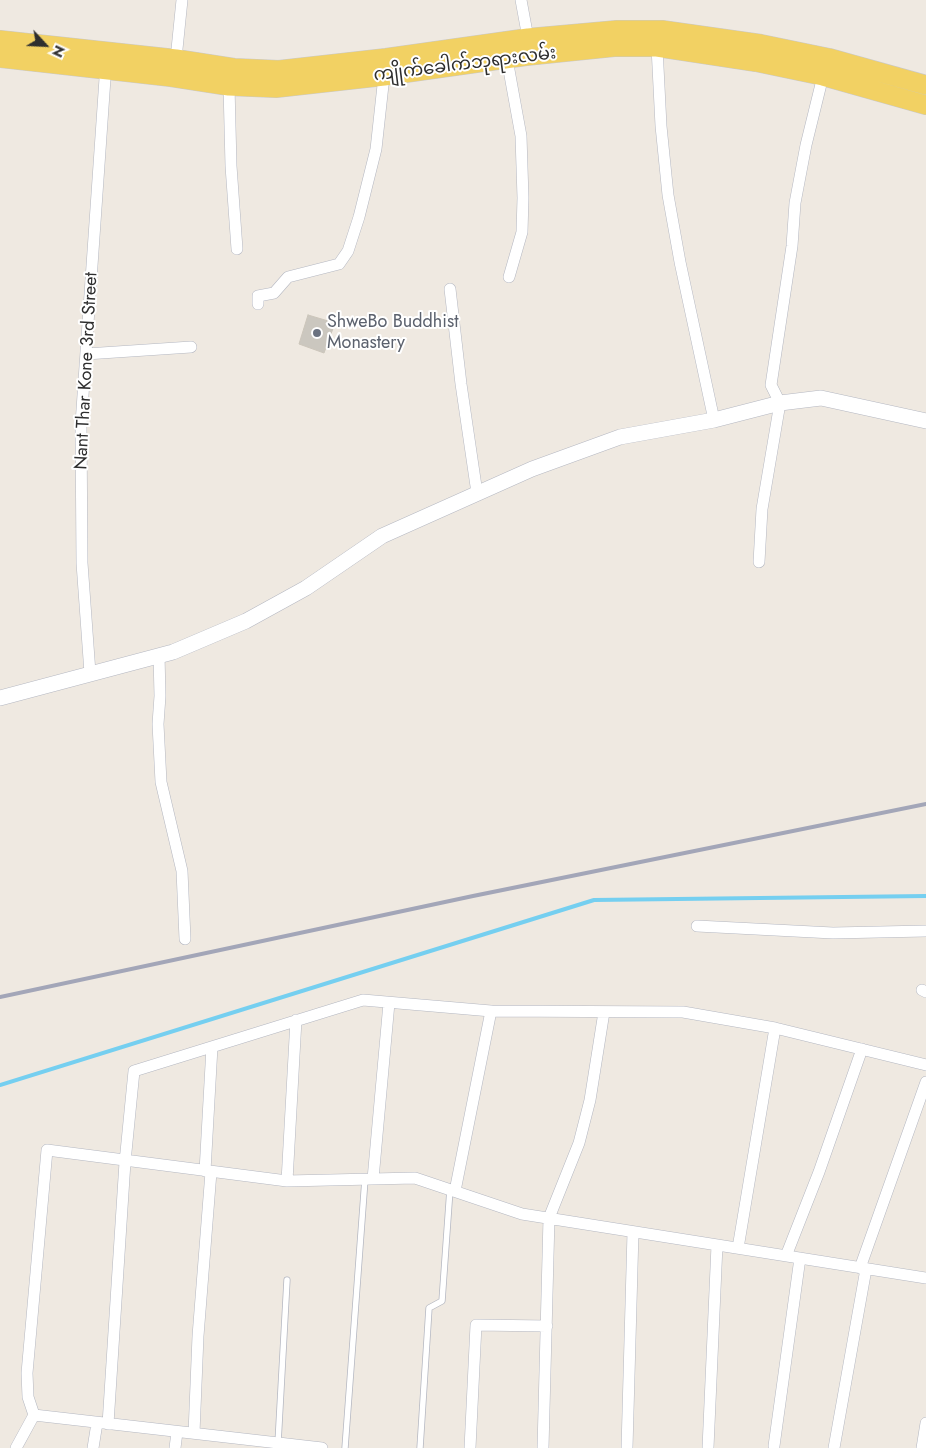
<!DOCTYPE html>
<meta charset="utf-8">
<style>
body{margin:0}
#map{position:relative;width:926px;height:1448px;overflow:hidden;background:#efe9e1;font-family:Jost,sans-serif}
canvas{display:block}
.north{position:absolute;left:20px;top:20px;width:50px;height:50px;-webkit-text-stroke:4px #fff;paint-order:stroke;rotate:115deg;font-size:14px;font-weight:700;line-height:20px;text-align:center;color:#2e2e2e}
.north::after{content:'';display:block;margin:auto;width:18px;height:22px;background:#2e2e2e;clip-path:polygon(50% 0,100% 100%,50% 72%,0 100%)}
</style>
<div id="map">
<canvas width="926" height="1448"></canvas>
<div class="north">N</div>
</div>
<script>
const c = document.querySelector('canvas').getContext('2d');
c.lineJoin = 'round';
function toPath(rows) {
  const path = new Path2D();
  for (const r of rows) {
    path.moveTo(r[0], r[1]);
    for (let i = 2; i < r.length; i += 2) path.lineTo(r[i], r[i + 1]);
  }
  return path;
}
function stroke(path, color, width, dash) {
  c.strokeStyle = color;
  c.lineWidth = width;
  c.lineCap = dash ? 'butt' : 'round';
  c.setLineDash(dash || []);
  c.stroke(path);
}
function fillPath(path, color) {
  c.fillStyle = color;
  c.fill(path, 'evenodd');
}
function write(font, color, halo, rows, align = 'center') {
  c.font = font + ' Jost,"Noto Sans Myanmar",sans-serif';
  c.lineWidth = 4;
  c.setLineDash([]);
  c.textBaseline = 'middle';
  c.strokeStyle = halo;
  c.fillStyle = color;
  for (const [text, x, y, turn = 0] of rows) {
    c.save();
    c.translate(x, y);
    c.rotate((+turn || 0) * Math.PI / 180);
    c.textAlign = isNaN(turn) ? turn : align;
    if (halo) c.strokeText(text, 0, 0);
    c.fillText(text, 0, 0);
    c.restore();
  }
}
const stream = toPath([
 [0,1085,594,900,926,896]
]);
const building = toPath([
 [308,315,335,323,324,353,299,344,308,315]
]);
const service = toPath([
 [278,1443,287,1280],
 [345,1448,365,1179],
 [420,1448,429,1308,442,1301,450,1189]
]);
const minor = toPath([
 [521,0,528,38],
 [657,47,661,126,668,195,680,262,714,420],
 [176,59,182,0],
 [507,59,521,136,523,198,522,232,509,277],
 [229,86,231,166,237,249],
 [450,289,461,384,477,493],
 [258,304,258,296,274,293,288,277,339,264,348,251,359,217,376,149,384,76],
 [86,354,191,347],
 [759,562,762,509,780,403,771,385,792,246,795,203,806,145,823,76],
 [159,655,160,696,158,724,161,782,182,871,185,939],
 [90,673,82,563,81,424,106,64],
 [697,926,833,933,926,931],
 [922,990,926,992],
 [205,1171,212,1047],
 [373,1179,389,1003],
 [287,1181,296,1020],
 [455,1191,491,1011],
 [738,1248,775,1028],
 [786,1256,819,1172,862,1049],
 [860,1268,926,1082],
 [108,1424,125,1162,134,1071,363,1000,491,1011,683,1012,775,1028,926,1065],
 [194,1433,198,1336,211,1172],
 [774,1446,800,1258],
 [16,1448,34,1415],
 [93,1448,97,1423],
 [175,1448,177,1432],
 [322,1448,34,1415,28,1397,27,1373,47,1150,287,1181,415,1178,522,1214,926,1278],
 [470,1448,476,1325,547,1326],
 [543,1448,549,1218,579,1143,590,1100,604,1012],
 [627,1448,633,1232],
 [708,1448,717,1245],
 [834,1448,866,1269],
 [922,1448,926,1423]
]);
const tertiary = toPath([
 [0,698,173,652,246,621,306,588,382,536,532,469,620,437,714,420,780,403,821,398,926,421]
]);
const primary = toPath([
 [0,40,176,59,234,68,279,70,386,58,528,38,617,30,662,30,761,44,829,58,926,85],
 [0,58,171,77,229,86,276,88,384,76,526,56,614,47,657,47,756,62,823,76,926,105]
]);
const rail = toPath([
 [0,997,473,896,926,804]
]);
const markers = [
 [317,333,5,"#6b7280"]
];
const streetNames = [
 ["ကျိုက်ခေါက်ဘုရားလမ်း",465,65,-7],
 ["Nant Thar Kone 3rd Street",87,371,-87]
];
const worshipNames = [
 ["ShweBo Buddhist",327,323],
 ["Monastery",327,344]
];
stroke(stream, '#75cff0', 4);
fillPath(building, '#cbc7bf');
stroke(building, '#cbc5ba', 1);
stroke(service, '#b4b7c1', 7);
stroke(minor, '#b4b7c1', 12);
stroke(tertiary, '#b4b7c1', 16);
stroke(primary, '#c9c9c9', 20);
stroke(service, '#fff', 5.5);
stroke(minor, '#fff', 11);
stroke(tertiary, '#fff', 15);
stroke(primary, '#f2d163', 19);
stroke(rail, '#a3a6b8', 4);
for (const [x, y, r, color] of markers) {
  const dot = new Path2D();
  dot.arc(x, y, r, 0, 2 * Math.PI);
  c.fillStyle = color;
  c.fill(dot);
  stroke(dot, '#fff', 2);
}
write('18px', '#2e2e2e', '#fff', streetNames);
write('18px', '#5b616d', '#fff', worshipNames, 'left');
</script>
